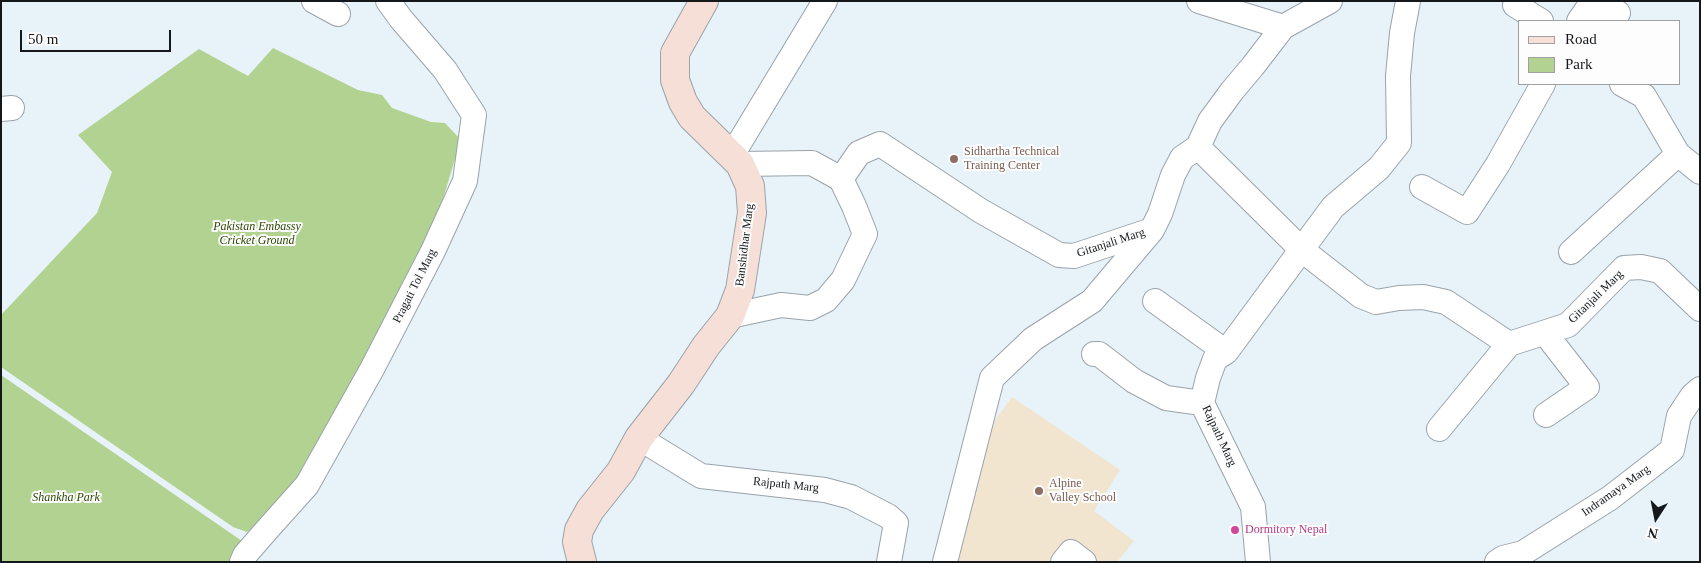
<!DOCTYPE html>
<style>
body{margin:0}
#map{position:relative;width:1701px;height:563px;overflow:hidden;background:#e8f2f9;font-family:"Times New Roman",serif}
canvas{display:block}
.frame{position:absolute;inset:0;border:2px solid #15181b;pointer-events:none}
.legend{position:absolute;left:1518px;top:20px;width:162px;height:65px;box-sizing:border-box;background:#fdfdfd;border:1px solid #a0a1a3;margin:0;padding:6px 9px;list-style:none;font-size:15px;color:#15181b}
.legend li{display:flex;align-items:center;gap:10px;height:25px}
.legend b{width:25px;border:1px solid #a0a1a3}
.north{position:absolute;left:1631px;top:493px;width:50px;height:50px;-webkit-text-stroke:4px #fdfdfd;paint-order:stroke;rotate:191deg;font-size:14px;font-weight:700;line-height:20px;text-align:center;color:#15181b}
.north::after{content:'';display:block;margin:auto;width:18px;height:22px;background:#15181b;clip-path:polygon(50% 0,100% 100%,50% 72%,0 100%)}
.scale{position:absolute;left:20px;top:30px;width:151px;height:22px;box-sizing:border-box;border:2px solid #15181b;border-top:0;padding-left:6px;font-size:15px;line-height:18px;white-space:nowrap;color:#15181b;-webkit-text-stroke:4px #fdfdfd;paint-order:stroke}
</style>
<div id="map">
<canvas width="1701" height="563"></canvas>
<div class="frame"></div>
<ul class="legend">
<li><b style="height:6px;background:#f5dfd6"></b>Road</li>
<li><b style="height:14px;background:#b1d290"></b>Park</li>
</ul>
<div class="north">N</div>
<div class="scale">50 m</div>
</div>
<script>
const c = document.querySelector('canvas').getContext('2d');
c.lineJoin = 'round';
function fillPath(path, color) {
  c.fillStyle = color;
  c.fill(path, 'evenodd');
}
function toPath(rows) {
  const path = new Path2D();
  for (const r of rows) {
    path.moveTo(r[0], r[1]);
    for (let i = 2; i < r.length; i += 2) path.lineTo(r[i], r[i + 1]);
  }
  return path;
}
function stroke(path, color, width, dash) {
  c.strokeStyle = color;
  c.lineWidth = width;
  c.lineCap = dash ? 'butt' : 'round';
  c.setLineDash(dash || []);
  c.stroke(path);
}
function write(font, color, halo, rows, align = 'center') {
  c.font = font + ' "Times New Roman",serif';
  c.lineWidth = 4;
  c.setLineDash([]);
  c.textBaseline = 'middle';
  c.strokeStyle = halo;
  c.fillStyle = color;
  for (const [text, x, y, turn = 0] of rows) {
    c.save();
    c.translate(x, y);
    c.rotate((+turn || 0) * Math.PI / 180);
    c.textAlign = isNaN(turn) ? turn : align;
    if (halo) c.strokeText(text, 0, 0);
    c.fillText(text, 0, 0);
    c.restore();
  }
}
const education = toPath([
 [1012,397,1120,470,1094,511,1134,541,1117,562,1097,562,1069,548,1053,562,957,562,984,435]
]);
const green = toPath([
 [273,48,358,90,382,95,392,108,431,122,445,123,461,140,433,231,300,478,268,517,247,532,233,527,1,367,1,315,97,213,112,172,78,135,199,49,248,76],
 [1,375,242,541,231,562,1,562]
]);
const street = toPath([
 [314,1,338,14],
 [1199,1,1283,27],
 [1517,1,1515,5,1541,21],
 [1579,21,1588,8,1618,13],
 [1622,84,1644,96,1678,154,1700,172],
 [1,109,12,108],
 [1198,147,1210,121,1232,91,1253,66,1283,27,1330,1],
 [732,155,825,1],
 [740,164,812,163,841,179],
 [1422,187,1467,212,1498,164,1543,84],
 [1571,252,1678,154],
 [1155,301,1226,352],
 [730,316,781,305,810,308,826,300,843,280,865,234,854,206,841,179,859,153,880,144,981,211,1059,255,1074,256,1152,230,1160,214,1173,175,1182,158,1198,147,1302,250,1361,296,1376,302,1399,298,1423,297,1446,302,1509,344,1568,325,1624,268,1641,267,1660,271,1700,309],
 [1545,333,1587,387,1546,415],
 [1094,354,1099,354,1134,381,1166,398,1202,403],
 [1439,429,1509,344],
 [639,438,701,476,825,490,851,497,888,516,896,523,889,562],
 [242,562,245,555,265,532,307,485,372,369,433,251,465,181,474,115,445,70,401,19,388,1],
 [945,562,992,378,1033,339,1092,301,1152,230],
 [1063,562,1071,552,1084,562],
 [1258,562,1253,507,1202,403,1208,378,1215,359,1226,352,1333,207,1379,168,1399,143,1398,76,1402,33,1408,1],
 [1497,562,1503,558,1523,553,1610,498,1672,450,1679,416,1693,395,1700,389]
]);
const secondary = toPath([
 [582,562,577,542,579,530,590,510,621,471,639,438,681,384,706,346,730,316,740,290,752,213,750,186,740,164,692,117,683,102,675,80,675,53,704,1]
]);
const markers = [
 [954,159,5,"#8d6e63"],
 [1039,491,5,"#8d6e63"],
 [1235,530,5,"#d1479c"]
];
const educationNames = [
 ["Sidhartha Technical",964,152],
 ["Training Center",964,166],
 ["Alpine",1049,484],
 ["Valley School",1049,498]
];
const parkNames = [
 ["Pakistan Embassy",257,227],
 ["Cricket Ground",257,241],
 ["Shankha Park",66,498]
];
const streetNames = [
 ["Gitanjali Marg",1111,243,-18],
 ["Banshidhar Marg",745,245,-83],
 ["Pragati Tol Marg",415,286,-63],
 ["Gitanjali Marg",1596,297,-44],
 ["Rajpath Marg",1219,436,65],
 ["Rajpath Marg",786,485,6],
 ["Indramaya Marg",1616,491,-35]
];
const hotelNames = [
 ["Dormitory Nepal",1245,530]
];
fillPath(education, '#f1e5d0');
fillPath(green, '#b1d290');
stroke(street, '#9aa3aa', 26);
stroke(secondary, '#9aa3aa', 30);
stroke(street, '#fff', 24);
stroke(secondary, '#f5dfd6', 28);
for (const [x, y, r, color] of markers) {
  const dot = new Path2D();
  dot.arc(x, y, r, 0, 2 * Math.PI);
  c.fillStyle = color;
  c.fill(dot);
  stroke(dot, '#fdfdfd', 2);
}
write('12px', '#785e54', '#fdfdfd', educationNames, 'left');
write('italic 12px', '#2c4602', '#fdfdfd', parkNames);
write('12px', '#15181b', '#fdfdfd', streetNames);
write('12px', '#b23c85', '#fdfdfd', hotelNames, 'left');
</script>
